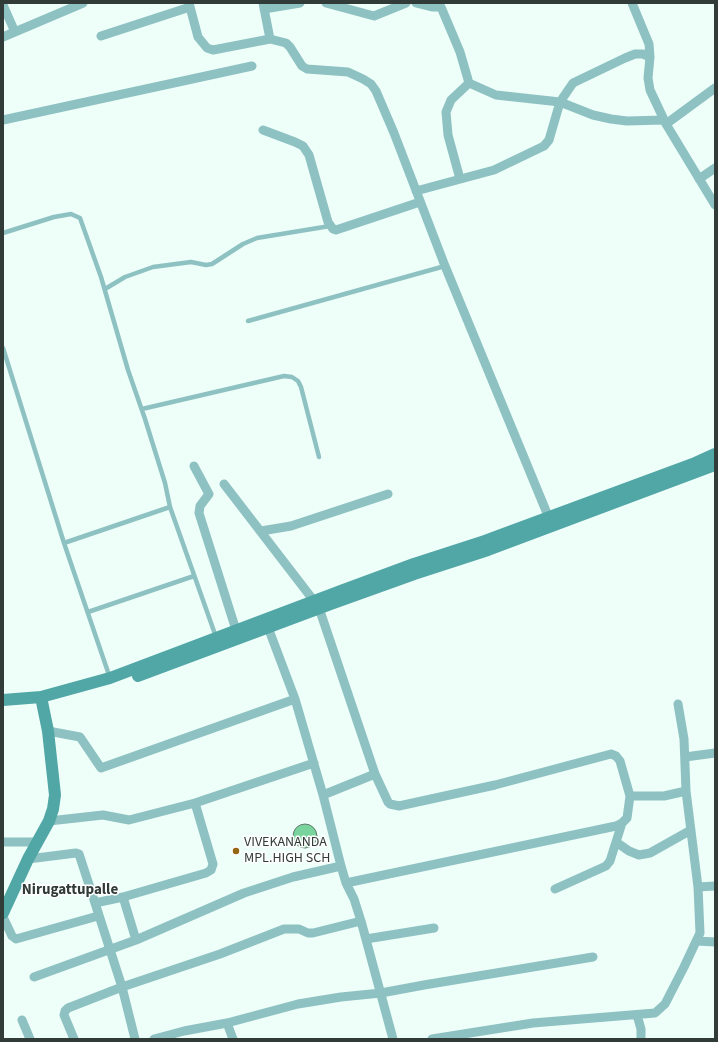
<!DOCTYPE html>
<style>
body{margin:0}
#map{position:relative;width:718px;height:1042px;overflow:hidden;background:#eefef9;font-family:"Source Sans 3",sans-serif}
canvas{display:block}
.frame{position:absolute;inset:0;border:4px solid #313c39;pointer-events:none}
</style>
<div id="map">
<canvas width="718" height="1042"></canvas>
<div class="frame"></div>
</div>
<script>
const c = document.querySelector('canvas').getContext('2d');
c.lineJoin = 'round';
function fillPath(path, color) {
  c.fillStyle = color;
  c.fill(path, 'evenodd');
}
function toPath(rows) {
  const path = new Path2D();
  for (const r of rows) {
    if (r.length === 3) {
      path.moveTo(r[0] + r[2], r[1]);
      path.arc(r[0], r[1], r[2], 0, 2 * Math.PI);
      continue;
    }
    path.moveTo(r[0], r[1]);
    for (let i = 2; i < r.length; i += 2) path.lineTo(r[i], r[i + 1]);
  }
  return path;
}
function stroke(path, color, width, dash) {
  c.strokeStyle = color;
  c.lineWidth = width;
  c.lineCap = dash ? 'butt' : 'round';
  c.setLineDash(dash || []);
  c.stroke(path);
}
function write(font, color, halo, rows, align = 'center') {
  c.font = font + ' "Source Sans 3",sans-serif';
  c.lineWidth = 3;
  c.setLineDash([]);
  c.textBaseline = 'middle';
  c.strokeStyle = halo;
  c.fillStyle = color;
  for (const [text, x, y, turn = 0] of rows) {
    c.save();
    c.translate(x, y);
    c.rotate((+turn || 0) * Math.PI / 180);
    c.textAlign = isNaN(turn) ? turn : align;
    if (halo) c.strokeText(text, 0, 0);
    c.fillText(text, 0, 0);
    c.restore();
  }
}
const building = toPath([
 [305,836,12]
]);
const lane = toPath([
 [3,233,54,217,71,214,80,218,101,277,128,370,145,419,165,483,170,507,64,543],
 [105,289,125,277,153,267,191,262,206,265,212,264,243,244,257,238,330,226],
 [248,321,445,266],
 [3,348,64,543,110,678],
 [142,409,284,376,292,377,298,381,301,387,319,457],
 [170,507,216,637],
 [88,612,194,576]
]);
const street = toPath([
 [189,3,198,37,207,48,213,50,270,39,286,43,290,47,302,66,307,69,348,72,363,79,371,84,376,91,394,133,445,266,551,523],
 [263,3,270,39],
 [326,3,374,16,406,3],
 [416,3,432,7,441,7,460,52,469,83,451,100,446,112,448,135,460,179],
 [632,3,649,44,650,57,648,78,650,90,666,124,715,205],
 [3,5,15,32],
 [264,9,300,3],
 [101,36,190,7],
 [3,37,83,3],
 [650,57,643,54,635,54,625,58,573,83,560,102,593,115,611,119,627,121,664,120],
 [3,120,252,66],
 [666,124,715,88],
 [263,130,295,142,303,146,309,155,328,222,333,229,336,230,420,202],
 [699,179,715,168],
 [416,191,494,170,544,146,549,140,560,102,496,95,469,83],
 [194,466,209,494,200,506,199,513,236,630],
 [224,484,314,601],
 [261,531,291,526,388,494],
 [319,608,375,774,388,802,390,804,399,806,495,785,611,754,616,756,620,761,630,796],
 [266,622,295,699,323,795,341,866,346,883,354,899,361,921,393,1039],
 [48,731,80,737,101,768,295,699],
 [685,757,715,753],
 [323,795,375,774],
 [49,821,103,815,129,820,195,803,314,763],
 [3,842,38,842],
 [616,842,629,851,639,855,650,853,691,830],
 [28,859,76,853,79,854,95,903],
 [346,883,616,826,622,823,627,818,630,796,664,796,686,791],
 [698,887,715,886],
 [555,889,606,866,610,861,622,823],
 [123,897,136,940],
 [3,917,12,936,16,939,98,916],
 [366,939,434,928],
 [697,941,715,942],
 [34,977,136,940,244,893,293,877,341,866],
 [637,1015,641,1029,641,1039],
 [22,1020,30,1039],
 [227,1023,233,1039],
 [74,1039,64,1015,65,1011,68,1008,122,987,220,954,284,929,299,929,308,933,313,933,361,921],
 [135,1039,122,987,95,903,123,897,206,873,211,870,213,864,195,803],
 [154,1039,184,1031,227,1023,298,1004,341,997,381,993,424,985,593,957],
 [432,1039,533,1023,655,1013,665,1004,684,967,700,933,698,887,686,791,684,739,678,704]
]);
const secondary = toPath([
 [138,676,331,604,414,574,488,550,715,465],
 [3,700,41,697,110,678,343,590,414,564,485,541,693,464,715,454],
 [3,913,28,859,49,821,53,809,55,795,48,731,41,697]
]);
const markers = [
 [236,851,4,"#946513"]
];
const poiNames = [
 ["VIVEKANANDA",244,843],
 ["MPL.HIGH SCH",244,859]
];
const neighbourhoodNames = [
 ["Nirugattupalle",70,891]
];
fillPath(building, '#78d49c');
stroke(building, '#65796c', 1);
stroke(lane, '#8ec2c2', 4.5);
stroke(street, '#8ec2c2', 9);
stroke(secondary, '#51a6a6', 12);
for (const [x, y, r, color] of markers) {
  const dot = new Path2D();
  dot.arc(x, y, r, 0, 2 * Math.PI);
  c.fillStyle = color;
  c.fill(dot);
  stroke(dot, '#fff', 1.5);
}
write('14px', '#313c39', '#fff', poiNames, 'left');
write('bold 15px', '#313c39', '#fff', neighbourhoodNames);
</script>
